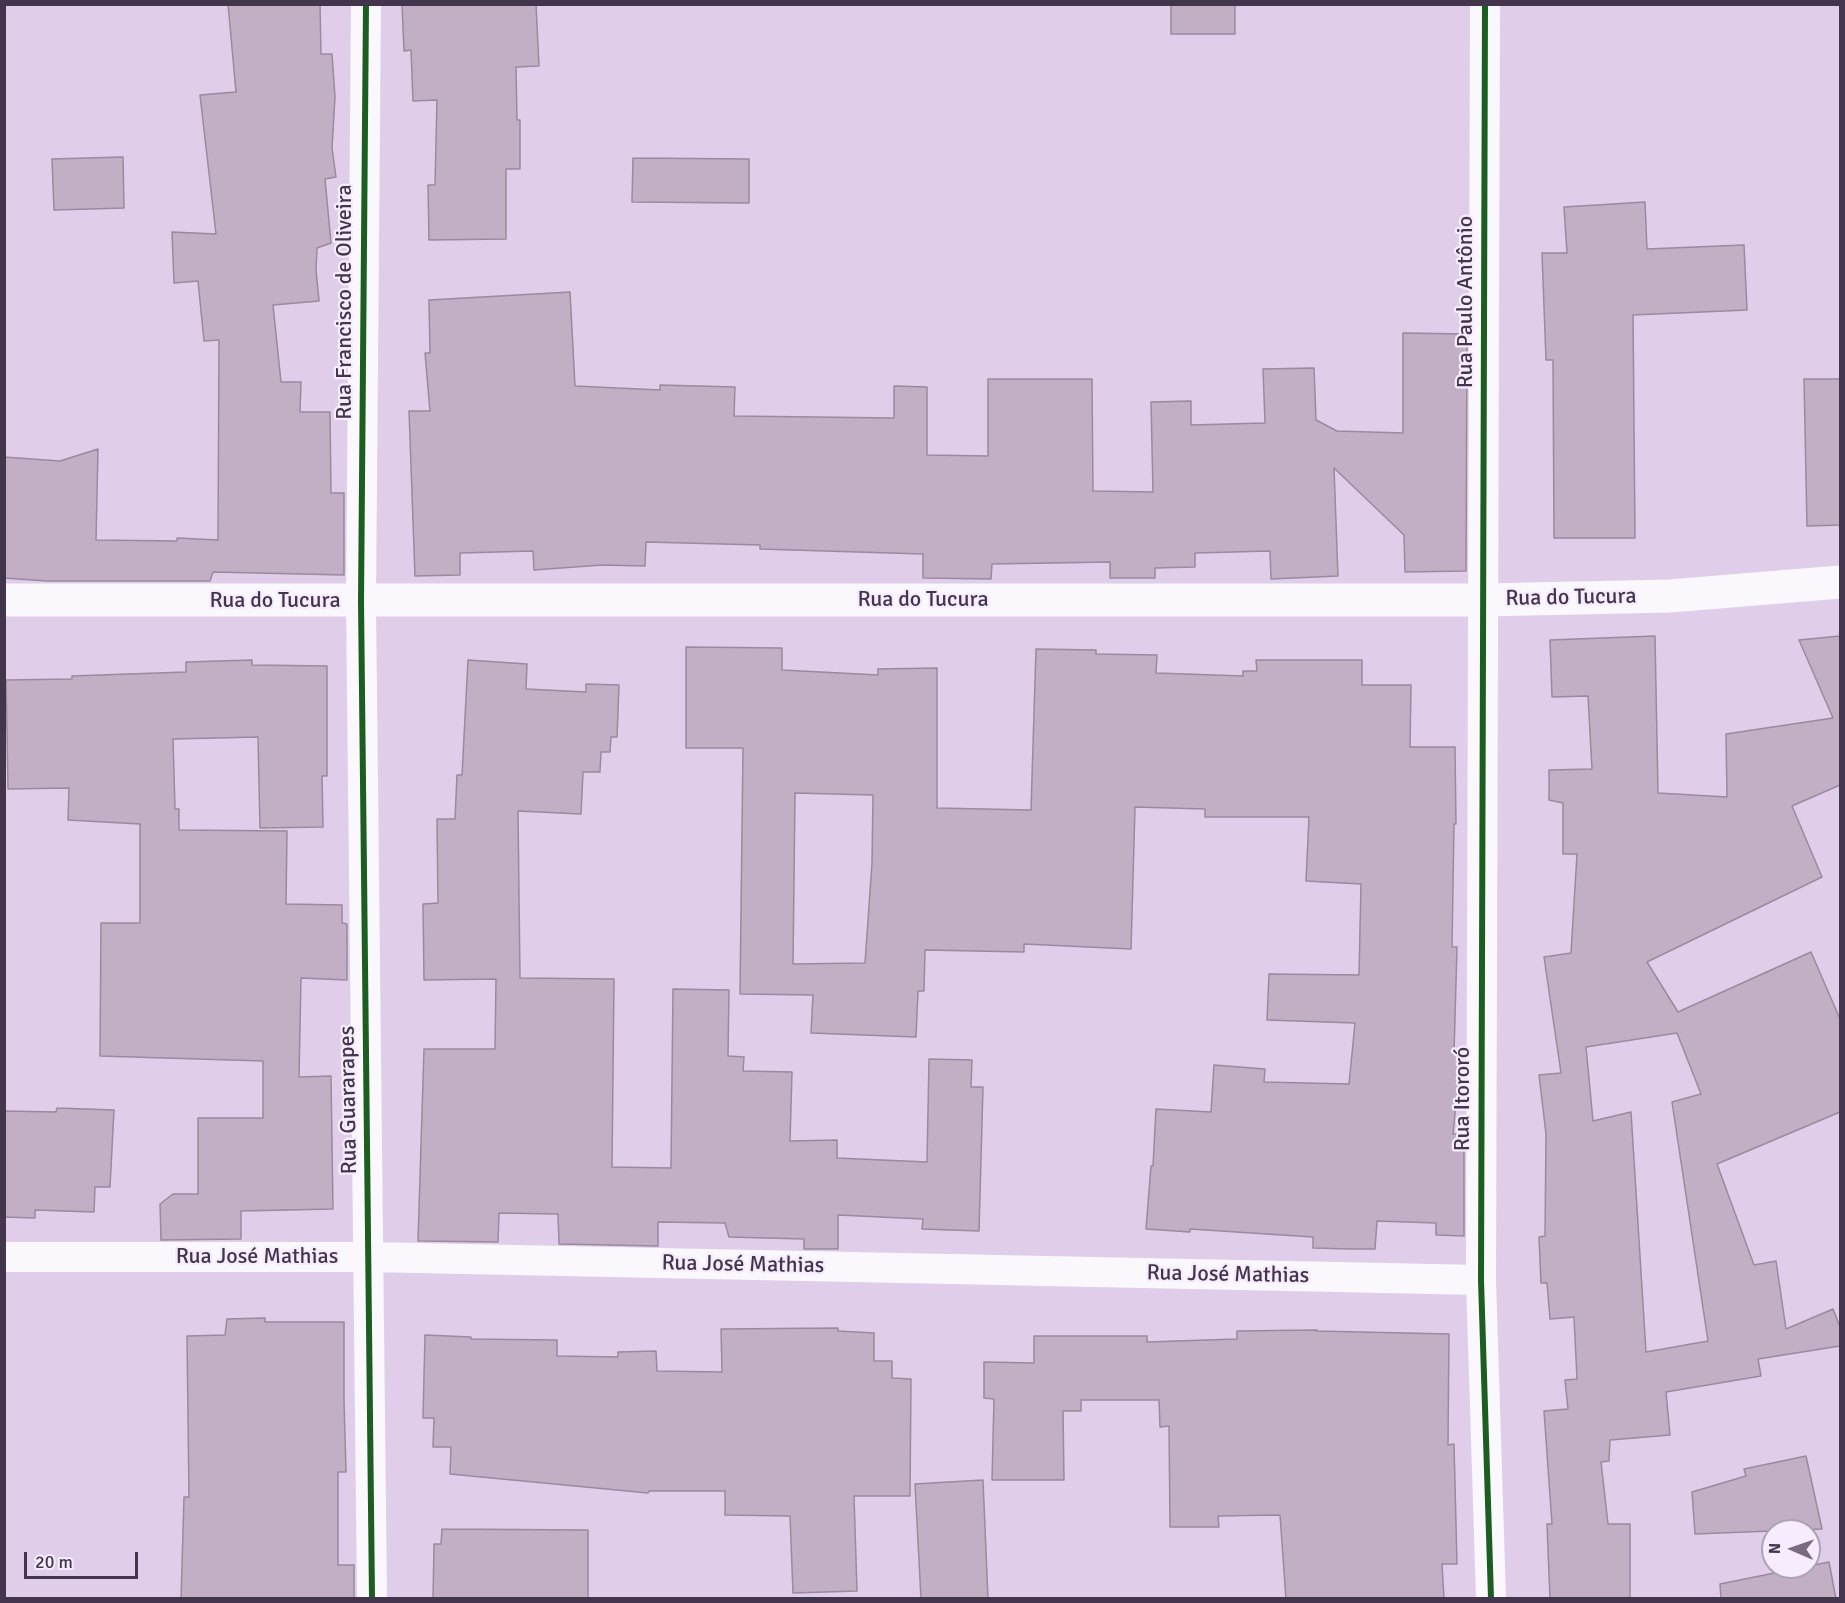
<!DOCTYPE html>
<meta charset="utf-8">
<style>
body{margin:0}
#map{position:relative;width:1845px;height:1603px;overflow:hidden;background:#dfcdea;font-family:Signika,sans-serif}
canvas{display:block}
.frame{position:absolute;inset:0;border:6px solid #43364c;pointer-events:none}
.north{position:absolute;left:1761px;top:1519px;width:60px;height:60px;box-sizing:border-box;background:#f6ecfd;border:2px solid #aea3b6;border-radius:50%;rotate:272deg;font-size:16px;font-weight:700;line-height:24px;text-align:center;color:#43364c}
.north::after{content:'';display:block;margin:auto;width:21px;height:27px;background:#7a6b83;clip-path:polygon(50% 0,100% 100%,50% 72%,0 100%)}
.scale{position:absolute;left:24px;top:1552px;width:114px;height:27px;box-sizing:border-box;border:3px solid #43364c;border-top:0;padding-left:8px;font-size:18px;line-height:21px;white-space:nowrap;color:#43364c;-webkit-text-stroke:4px #f6ecfd;paint-order:stroke}
</style>
<div id="map">
<canvas width="1845" height="1603"></canvas>
<div class="frame"></div>
<div class="north">N</div>
<div class="scale">20 m</div>
</div>
<script>
const c = document.querySelector('canvas').getContext('2d');
c.lineJoin = 'round';
function fillPath(path, color) {
  c.fillStyle = color;
  c.fill(path, 'evenodd');
}
function toPath(rows) {
  const path = new Path2D();
  for (const r of rows) {
    path.moveTo(r[0], r[1]);
    for (let i = 2; i < r.length; i += 2) path.lineTo(r[i], r[i + 1]);
  }
  return path;
}
function stroke(path, color, width, dash) {
  c.strokeStyle = color;
  c.lineWidth = width;
  c.lineCap = dash ? 'butt' : 'round';
  c.setLineDash(dash || []);
  c.stroke(path);
}
function write(font, color, halo, rows, align = 'center') {
  c.font = font + ' Signika,sans-serif';
  c.lineWidth = 4.5;
  c.setLineDash([]);
  c.textBaseline = 'middle';
  c.strokeStyle = halo;
  c.fillStyle = color;
  for (const [text, x, y, turn = 0] of rows) {
    c.save();
    c.translate(x, y);
    c.rotate((+turn || 0) * Math.PI / 180);
    c.textAlign = isNaN(turn) ? turn : align;
    if (halo) c.strokeText(text, 0, 0);
    c.fillText(text, 0, 0);
    c.restore();
  }
}
const building = toPath([
 [228,4,320,4,321,54,332,54,335,97,332,148,336,177,325,179,331,243,317,248,316,270,319,301,273,305,281,382,301,382,300,412,330,412,331,493,344,493,344,575,213,572,210,581,47,581,4,578,4,457,60,461,98,449,96,540,177,541,177,538,218,540,219,340,204,341,198,281,174,283,172,232,216,234,200,95,236,92,228,4],
 [402,4,536,4,539,66,516,67,517,120,520,120,520,169,506,169,506,239,429,240,428,185,435,185,437,100,413,101,411,50,404,51,402,4],
 [1171,4,1235,4,1235,34,1171,34,1171,4],
 [123,157,124,208,54,210,52,159,123,157],
 [633,158,749,159,749,203,632,202,633,158],
 [1645,202,1647,249,1744,245,1747,310,1633,315,1635,538,1554,538,1553,360,1546,360,1542,253,1567,253,1564,207,1645,202],
 [570,292,575,386,660,390,660,385,735,387,734,416,894,418,894,386,927,387,927,455,988,456,988,379,1092,379,1093,491,1153,492,1151,402,1191,401,1191,425,1265,423,1263,369,1314,368,1316,420,1337,431,1403,433,1403,333,1467,334,1466,571,1405,572,1404,535,1334,468,1338,576,1271,579,1270,551,1195,553,1195,567,1155,568,1155,578,1110,578,1110,562,992,564,991,579,923,578,923,554,760,549,760,545,646,542,645,566,602,565,534,570,533,551,460,553,460,575,415,576,409,411,430,411,425,353,430,353,429,300,570,292],
 [1804,379,1840,379,1840,525,1807,526,1804,379],
 [1655,636,1658,793,1727,797,1726,734,1833,718,1799,640,1840,636,1840,785,1792,806,1822,877,1647,962,1678,1012,1811,952,1840,1019,1840,1112,1717,1164,1754,1265,1776,1261,1786,1329,1833,1309,1840,1327,1840,1346,1758,1359,1761,1376,1666,1392,1670,1435,1610,1440,1609,1461,1601,1462,1608,1524,1630,1524,1630,1599,1550,1599,1547,1524,1552,1524,1544,1411,1568,1409,1565,1380,1577,1379,1574,1317,1550,1319,1547,1283,1541,1283,1539,1237,1545,1236,1546,1134,1539,1075,1561,1073,1544,957,1571,953,1577,854,1563,854,1563,803,1549,800,1549,770,1592,769,1588,696,1552,697,1550,640,1655,636],
 [1677,1033,1701,1094,1672,1102,1708,1341,1646,1352,1631,1112,1593,1121,1586,1047,1677,1033],
 [686,647,782,648,782,670,878,675,878,669,937,668,937,808,1031,810,1036,649,1096,650,1096,654,1157,655,1156,673,1243,676,1243,671,1257,671,1256,660,1362,660,1362,685,1411,685,1410,747,1455,747,1456,824,1454,824,1452,947,1457,947,1454,1053,1461,1053,1453,1134,1464,1134,1464,1236,1436,1235,1436,1223,1377,1221,1375,1249,1351,1249,1313,1248,1313,1237,1190,1229,1190,1232,1146,1229,1151,1166,1153,1166,1156,1109,1211,1112,1214,1065,1265,1069,1264,1082,1349,1084,1355,1023,1267,1020,1269,974,1359,975,1361,884,1306,881,1309,817,1205,817,1205,809,1135,807,1131,949,1024,944,1024,952,925,950,924,991,918,991,916,1037,811,1033,813,995,740,994,743,748,686,748,686,647],
 [795,793,873,795,872,863,865,963,793,964,795,793],
 [252,660,252,665,327,666,327,776,322,776,323,827,260,828,258,737,173,739,175,809,179,809,179,830,287,831,286,904,342,905,342,923,347,924,347,980,301,978,299,1077,331,1076,333,1209,241,1211,241,1239,161,1240,160,1204,173,1194,198,1194,198,1118,263,1118,263,1061,100,1056,101,923,140,923,140,824,68,820,69,788,8,789,6,680,72,679,72,676,186,672,186,662,252,660],
 [468,660,527,664,526,689,586,692,586,684,619,685,617,737,611,737,610,752,601,752,600,772,583,772,581,814,518,811,520,978,614,979,612,1167,671,1168,673,989,729,990,728,1056,744,1057,743,1071,792,1072,790,1141,837,1140,837,1158,927,1162,929,1059,972,1060,971,1087,983,1087,979,1231,922,1229,923,1219,838,1215,838,1249,804,1249,804,1239,729,1237,725,1223,658,1222,658,1246,559,1244,558,1214,499,1213,498,1242,418,1241,424,1049,495,1049,496,979,424,980,423,904,438,903,437,819,455,819,457,775,462,775,468,660],
 [57,1108,114,1110,110,1187,95,1187,94,1212,35,1210,35,1218,4,1217,4,1111,56,1112,57,1108],
 [265,1318,265,1322,344,1322,344,1400,346,1472,338,1472,338,1565,354,1565,354,1599,181,1599,184,1497,189,1497,187,1336,225,1335,227,1319,265,1318],
 [838,1328,838,1331,874,1333,874,1361,892,1361,892,1378,911,1379,910,1496,854,1496,857,1591,793,1593,790,1516,725,1515,725,1491,649,1491,648,1493,450,1474,451,1447,433,1447,434,1418,423,1418,425,1335,471,1337,471,1339,557,1340,557,1356,618,1357,618,1352,656,1351,657,1371,722,1372,721,1329,838,1328],
 [1317,1330,1317,1331,1449,1334,1448,1445,1454,1444,1457,1564,1442,1564,1444,1599,1286,1599,1280,1515,1218,1516,1219,1527,1170,1527,1169,1426,1160,1427,1159,1400,1081,1400,1081,1411,1063,1411,1064,1480,992,1480,994,1399,984,1398,984,1362,1034,1363,1034,1336,1147,1336,1147,1342,1237,1339,1237,1331,1317,1330],
 [1806,1456,1822,1529,1695,1534,1692,1492,1746,1476,1744,1469,1806,1456],
 [983,1480,988,1599,921,1599,915,1484,983,1480],
 [442,1529,588,1530,588,1599,433,1599,434,1544,441,1544,442,1529],
 [1829,1562,1836,1599,1721,1599,1720,1584,1829,1562]
]);
const street = toPath([
 [366,4,361,601,372,1598],
 [1485,4,1481,1280,1491,1598],
 [4,1257,369,1257,1481,1280]
]);
const secondary = toPath([
 [4,600,1483,600,1670,596,1840,582]
]);
const cycleway = toPath([
 [366,4,361,601,372,1598],
 [1485,4,1481,1280,1491,1598]
]);
const streetNames = [
 ["Rua Francisco de Oliveira",345,302,-90],
 ["Rua Paulo Antônio",1466,302,-90],
 ["Rua do Tucura",1571,598,-1],
 ["Rua do Tucura",923,600],
 ["Rua do Tucura",275,601],
 ["Rua Itororó",1463,1099,-90],
 ["Rua Guararapes",349,1100,-91],
 ["Rua José Mathias",257,1257],
 ["Rua José Mathias",743,1265,1],
 ["Rua José Mathias",1228,1275,1]
];
fillPath(building, '#c2aec5');
stroke(building, '#9a8a9e', 1.5);
stroke(street, '#faf8fc', 30);
stroke(secondary, '#faf8fc', 33);
stroke(cycleway, '#1b5e20', 6);
write('22px', '#43364c', '#f6ecfd', streetNames);
</script>
